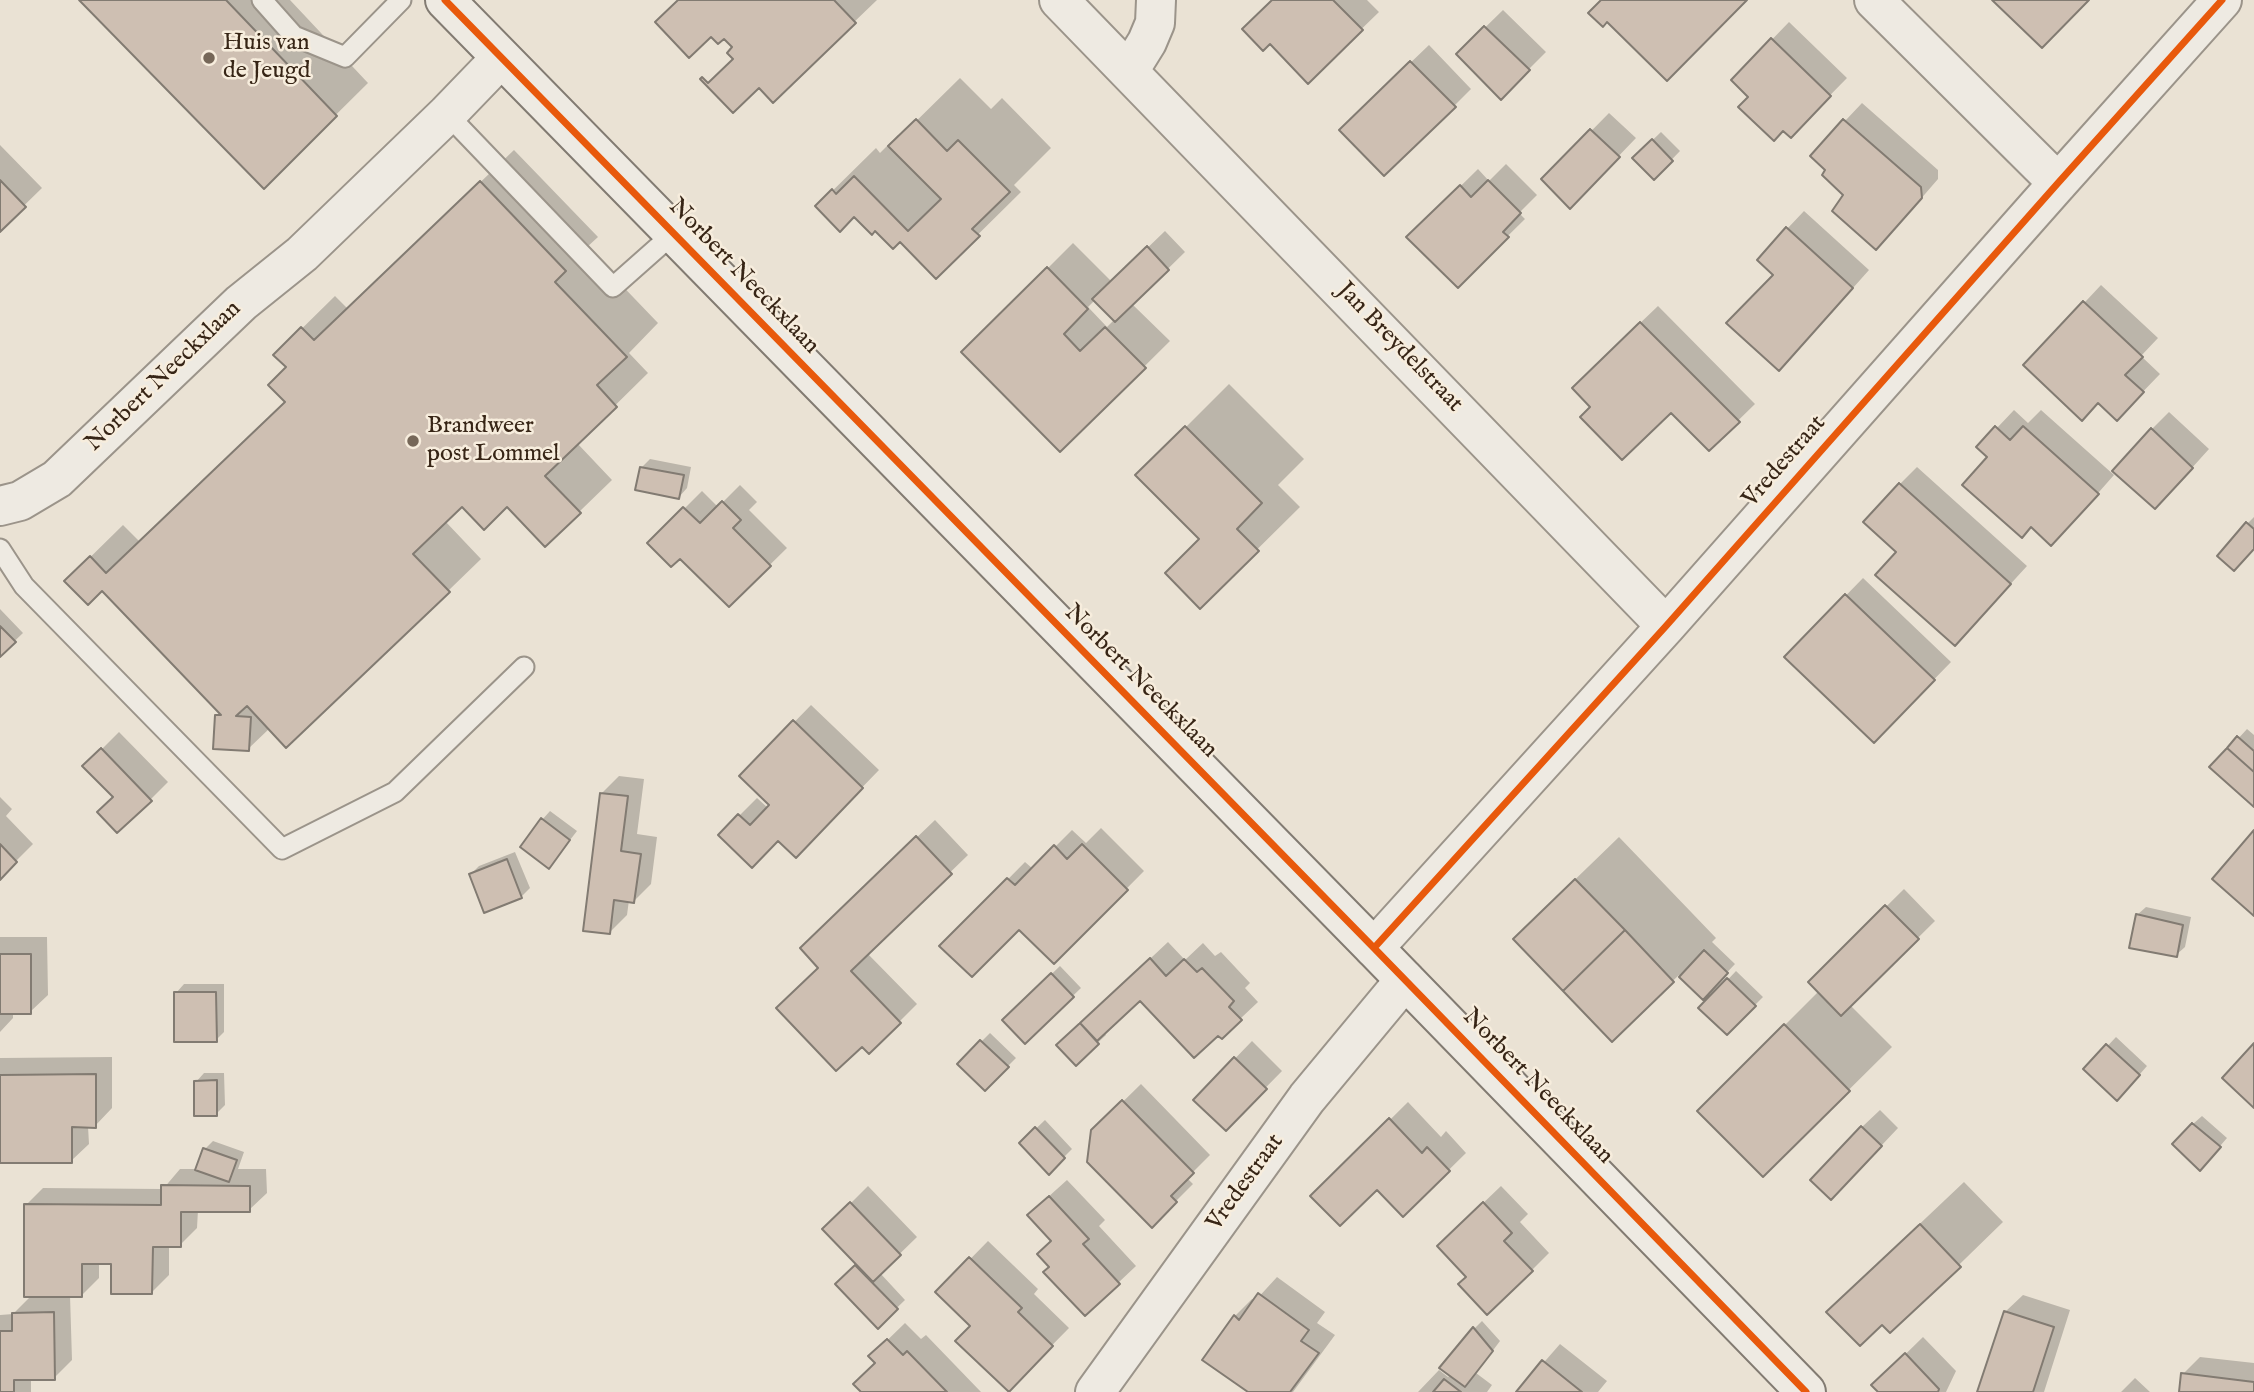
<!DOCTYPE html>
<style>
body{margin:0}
canvas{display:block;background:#eae2d4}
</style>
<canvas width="2254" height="1392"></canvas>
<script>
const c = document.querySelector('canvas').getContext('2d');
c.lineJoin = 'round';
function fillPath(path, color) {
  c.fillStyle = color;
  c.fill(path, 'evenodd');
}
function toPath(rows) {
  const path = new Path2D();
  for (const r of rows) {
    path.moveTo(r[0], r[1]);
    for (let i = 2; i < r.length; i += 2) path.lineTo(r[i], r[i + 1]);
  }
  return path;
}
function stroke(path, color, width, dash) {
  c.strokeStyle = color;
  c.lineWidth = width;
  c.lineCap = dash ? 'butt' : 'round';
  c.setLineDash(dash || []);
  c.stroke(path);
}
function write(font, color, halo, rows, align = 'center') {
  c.font = font + ' "IM FELL English",serif';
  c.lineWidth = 5;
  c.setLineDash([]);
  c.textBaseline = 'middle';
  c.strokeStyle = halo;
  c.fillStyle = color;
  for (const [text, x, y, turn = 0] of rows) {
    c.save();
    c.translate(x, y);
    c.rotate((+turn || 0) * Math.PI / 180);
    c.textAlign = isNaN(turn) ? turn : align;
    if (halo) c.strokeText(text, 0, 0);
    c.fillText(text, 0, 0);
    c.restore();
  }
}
const shadow = toPath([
 [81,0,290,0,368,83,264,186],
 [679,0,877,0,773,100,735,59,734,47],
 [1274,0,1367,0,1379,12,1308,81],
 [1503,10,1546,52,1501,97,1458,54],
 [1789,22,1847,78,1791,135,1733,80],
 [1429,45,1471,89,1454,106,1359,112],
 [960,78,991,109,1002,98,1051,148,1014,185,1021,192,936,276,900,239,875,229,855,215,817,206,876,148,880,153,898,135,900,137],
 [1862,103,1938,170,1938,179,1893,231,1845,195,1828,170,1812,156],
 [1609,113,1636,138,1587,189,1544,179],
 [1661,132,1680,151,1654,178,1634,158],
 [0,145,42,188,0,229],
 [514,150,598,237,586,248,658,323,629,353,648,373,577,443,612,480,579,512,508,504,462,505,445,521,481,559,448,591,270,728,248,749,217,716,220,712,102,589,66,581,123,525,140,542,287,401,288,367,275,355,335,296,348,309],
 [1506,164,1537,195,1519,213,1525,219,1458,285,1409,237,1478,169,1489,181],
 [1804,211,1869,270,1796,352,1787,229],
 [1165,231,1185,252,1132,304,1170,341,1060,450,964,352,1073,243,1112,282],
 [1095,300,1115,319,1107,327,1088,307],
 [2101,285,2158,338,2141,356,2160,374,2134,401,2099,402,2026,365],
 [1658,306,1755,404,1709,449,1671,410,1593,407,1591,370],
 [1229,384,1304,459,1278,485,1300,507,1200,606,1202,539,1138,475],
 [2014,410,2028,423,2041,410,2114,475,2069,526,1979,447],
 [2169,412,2209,449,2172,490,2152,429],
 [650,459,691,467,687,488,679,497,641,468],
 [1917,467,2027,566,1972,626,1898,552,1900,484],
 [740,485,757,502,749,510,787,548,729,605,680,556,650,543,702,491,718,507],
 [2254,517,2254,547,2247,524],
 [1863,578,1951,662,1874,741,1786,657],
 [0,609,23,633,0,655],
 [811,705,879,770,813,838,779,839,720,835,757,798,768,808,771,805,742,776],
 [2247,729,2254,735,2254,805,2212,767],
 [119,732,168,782,150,800,114,797,85,766],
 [619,776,644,779,637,834,657,837,651,884,634,901,629,900,627,915,609,933,602,793],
 [0,797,12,809,6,816,33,844,0,877],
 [550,811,577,831,549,867,542,820],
 [935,820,968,855,867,953,917,1004,869,1052,820,968,819,931],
 [1101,828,1144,871,1054,962,1019,927,942,946,1025,862,1033,869,1072,830,1086,843],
 [1619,837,1716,938,1712,942,1735,964,1703,998,1679,975,1612,1039,1558,896],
 [515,852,530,888,522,896,485,911,471,874,479,866],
 [1904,889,1935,921,1850,1005,1892,1047,1763,1175,1699,1111,1819,991,1810,982],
 [2146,907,2191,917,2185,947,2176,955,2137,915],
 [0,937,47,937,48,995,30,1012,13,1012,13,1018,0,1032],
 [1168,942,1185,960,1203,943,1215,956,1221,952,1250,983,1245,988,1258,1002,1240,1019,1140,998,1104,1032,1106,1035,1076,1063,1058,1045],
 [1060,966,1081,988,1025,1042,1004,1020],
 [1736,971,1763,997,1727,1033,1701,1008],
 [184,984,224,984,224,1032,216,1040,176,993],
 [990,1033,1016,1058,985,1089,959,1064],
 [2116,1037,2147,1066,2126,1090,2086,1069],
 [1252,1041,1282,1071,1226,1128,1195,1100],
 [112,1057,112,1108,95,1126,88,1126,89,1144,71,1161,0,1161,0,1058],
 [204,1073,224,1073,225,1105,216,1114,196,1082],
 [1141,1084,1210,1155,1187,1178,1193,1184,1152,1225,1093,1131],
 [1408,1102,1441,1137,1446,1131,1466,1153,1403,1215,1377,1188,1313,1196],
 [1880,1110,1898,1128,1848,1181,1862,1127],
 [2202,1116,2227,1138,2208,1160,2193,1124],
 [1045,1120,1072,1149,1049,1172,1021,1143],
 [213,1141,244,1152,238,1169,266,1169,267,1193,249,1210,198,1210,197,1228,180,1245,169,1245,169,1275,152,1292,113,1262,99,1262,99,1278,82,1295,70,1295,72,1360,54,1378,31,1378,31,1392,0,1392,0,1315,13,1314,32,1295,26,1205,43,1188,163,1189,180,1169,197,1169,205,1149],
 [1067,1180,1105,1220,1099,1226,1136,1266,1118,1283,1051,1266,1053,1241,1047,1198],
 [1964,1182,2003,1222,1891,1331,1882,1322,1872,1269],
 [868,1186,917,1237,880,1273,905,1300,878,1326,837,1284,858,1264,825,1229],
 [1501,1186,1528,1214,1520,1222,1549,1253,1532,1270,1468,1277,1456,1229],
 [988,1241,1038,1289,1034,1294,1069,1328,1009,1389,973,1326,938,1292],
 [1277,1277,1325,1312,1317,1323,1335,1335,1293,1392,1251,1392,1235,1316,1252,1299,1255,1301],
 [2023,1295,2070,1310,2044,1392,1979,1392,2005,1312],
 [1482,1321,1500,1341,1476,1373,1492,1385,1487,1392,1418,1392,1439,1370,1448,1377,1451,1375,1474,1329],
 [905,1323,921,1339,926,1335,981,1392,864,1392,877,1363,871,1356],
 [1923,1337,1956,1371,1946,1392,1881,1392,1874,1385],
 [1560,1344,1607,1381,1598,1392,1518,1392],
 [2200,1357,2254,1363,2254,1392,2181,1392,2183,1374],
 [2135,1378,2150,1392,2121,1392]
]);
const building = toPath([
 [79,0,226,0,337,116,264,189,79,0],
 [678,0,834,0,856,23,773,103,759,88,733,113,700,79,702,77,708,83,733,59,727,53,732,47,724,39,718,44,711,37,689,58,655,22,678,0],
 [1272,0,1333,0,1363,30,1308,84,1270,44,1263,51,1242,29,1272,0],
 [1601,0,1747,0,1667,81,1607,22,1603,27,1588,13,1601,0],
 [1992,0,2089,0,2042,48,1992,0],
 [1484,26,1530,70,1501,100,1456,54,1484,26],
 [1771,38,1831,96,1791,138,1783,131,1774,141,1738,107,1748,97,1731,80,1771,38],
 [1410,61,1456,107,1384,176,1339,130,1410,61],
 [916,119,947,151,958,140,1010,192,972,229,980,236,936,279,900,242,893,249,875,231,872,235,854,217,840,232,815,206,832,189,836,194,854,176,908,231,941,199,888,146,916,119],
 [1843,119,1921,187,1922,198,1876,250,1832,211,1843,195,1822,175,1825,170,1810,156,1843,119],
 [1590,129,1620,157,1570,209,1541,179,1590,129],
 [1652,139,1673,161,1654,180,1632,158,1652,139],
 [0,180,26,207,0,232,0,180],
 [1488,180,1521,213,1503,232,1509,237,1458,288,1406,237,1460,185,1471,197,1488,180],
 [480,181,566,271,555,282,627,357,597,385,617,407,545,476,581,513,545,547,507,507,484,530,462,507,413,554,450,592,286,748,247,706,236,716,251,717,249,751,213,749,215,715,221,715,102,591,88,605,64,581,90,556,106,573,285,402,268,385,286,367,273,355,301,327,314,340,480,181],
 [1786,227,1853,288,1779,371,1726,323,1773,275,1757,260,1786,227],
 [1147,246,1169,270,1115,322,1092,299,1147,246],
 [1047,267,1088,309,1064,334,1080,351,1105,327,1146,368,1060,452,961,352,1047,267],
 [2083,301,2143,357,2125,375,2144,392,2117,421,2098,403,2082,421,2023,365,2083,301],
 [1640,322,1740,422,1709,451,1671,413,1622,460,1580,417,1590,407,1572,388,1640,322],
 [1185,426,1262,503,1237,529,1259,551,1200,609,1165,573,1199,539,1135,475,1185,426],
 [1995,426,2010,440,2023,426,2099,494,2051,546,2031,527,2022,538,1962,485,1987,457,1976,447,1995,426],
 [2151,428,2193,468,2155,509,2112,471,2151,428],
 [640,467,684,475,679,499,635,490,640,467],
 [1899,483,2011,584,1955,646,1875,575,1896,552,1863,522,1899,483],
 [722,501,741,520,733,528,771,566,729,607,680,559,671,567,647,543,683,507,700,523,722,501],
 [2246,522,2254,529,2254,549,2234,571,2217,556,2246,522],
 [1845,594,1935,680,1874,743,1784,657,1845,594],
 [0,626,16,642,0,657,0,626],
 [793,720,863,788,796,858,778,841,752,868,718,835,738,814,750,825,769,805,739,776,793,720],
 [2237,736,2254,751,2254,772,2227,748,2237,736],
 [101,748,152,801,117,833,97,812,113,797,82,766,101,748],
 [2227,748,2254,772,2254,807,2209,767,2227,748],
 [600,793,628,796,621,851,641,854,634,903,614,900,610,934,583,931,600,793],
 [541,818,570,840,549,869,520,847,541,818],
 [2254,830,2254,916,2212,879,2254,830],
 [916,836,952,874,851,971,901,1023,869,1054,862,1047,836,1071,776,1008,818,968,800,948,916,836],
 [0,844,17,862,0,880,0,844],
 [1082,844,1128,890,1054,964,1019,930,972,977,939,946,1007,878,1015,885,1054,845,1067,859,1082,844],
 [507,859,522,898,484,913,469,874,507,859],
 [1575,879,1625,930,1563,991,1513,939,1575,879],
 [1885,905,1919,939,1841,1016,1808,982,1885,905],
 [2136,914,2183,925,2177,957,2129,948,2136,914],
 [1625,930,1674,982,1612,1042,1563,991,1625,930],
 [1704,950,1728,973,1703,1000,1679,977,1704,950],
 [0,954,31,954,31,1014,0,1014,0,954],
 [1150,958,1166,976,1184,959,1197,972,1202,968,1234,1001,1229,1007,1242,1020,1222,1039,1218,1036,1194,1058,1140,1001,1097,1041,1080,1023,1150,958],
 [1051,973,1074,997,1025,1044,1002,1020,1051,973],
 [1727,978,1756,1006,1727,1035,1698,1008,1727,978],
 [174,992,216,992,217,1042,174,1042,174,992],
 [1080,1023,1099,1044,1076,1066,1056,1045,1080,1023],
 [1784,1024,1850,1091,1763,1177,1697,1111,1784,1024],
 [980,1040,1009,1067,985,1091,957,1064,980,1040],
 [2254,1043,2254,1108,2222,1078,2254,1043],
 [2106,1044,2140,1075,2117,1101,2083,1069,2106,1044],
 [1234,1057,1267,1089,1226,1131,1193,1100,1234,1057],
 [96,1074,96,1128,72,1127,72,1163,0,1163,0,1075,96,1074],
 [217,1080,217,1116,194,1116,194,1081,217,1080],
 [1122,1100,1194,1173,1171,1196,1177,1202,1152,1228,1087,1162,1091,1130,1122,1100],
 [1389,1118,1422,1153,1427,1147,1450,1171,1403,1217,1377,1190,1340,1226,1310,1196,1389,1118],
 [2192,1123,2221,1147,2200,1171,2172,1144,2192,1123],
 [1861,1126,1882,1146,1831,1200,1810,1180,1861,1126],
 [1035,1127,1065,1158,1049,1175,1019,1143,1035,1127],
 [203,1148,237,1160,229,1182,195,1170,203,1148],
 [161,1185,250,1186,250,1212,181,1212,181,1247,153,1247,152,1294,111,1294,111,1264,82,1264,82,1297,24,1297,24,1204,161,1205,161,1185],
 [1049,1196,1089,1239,1083,1244,1120,1284,1085,1316,1043,1272,1049,1267,1037,1254,1051,1241,1027,1215,1049,1196],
 [850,1202,901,1255,873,1282,822,1229,850,1202],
 [1483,1202,1512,1233,1504,1241,1533,1271,1487,1315,1458,1284,1466,1277,1437,1246,1483,1202],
 [1920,1224,1961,1267,1890,1333,1882,1325,1860,1346,1826,1312,1920,1224],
 [969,1257,1022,1308,1018,1312,1053,1346,1009,1392,955,1341,970,1326,935,1292,969,1257],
 [855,1265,898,1309,878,1329,835,1284,855,1265],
 [1258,1293,1309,1330,1301,1341,1319,1353,1290,1392,1248,1392,1202,1360,1234,1315,1239,1320,1258,1293],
 [2004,1311,2054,1327,2033,1392,1977,1392,2004,1311],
 [54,1312,55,1380,14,1380,14,1392,0,1392,0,1331,12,1331,12,1313,54,1312],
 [1473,1327,1493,1351,1465,1387,1439,1368,1473,1327],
 [887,1339,903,1355,907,1351,947,1392,861,1392,853,1384,875,1363,868,1356,887,1339],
 [1905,1353,1939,1389,1938,1392,1878,1392,1871,1385,1905,1353],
 [1542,1360,1582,1392,1516,1392,1542,1360],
 [2181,1373,2254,1382,2254,1392,2179,1392,2181,1373],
 [1444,1379,1461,1392,1433,1392,1444,1379]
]);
const lane = toPath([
 [262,0,294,36,345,57,401,0],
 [447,114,613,287,674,233],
 [0,549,24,586,282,849,395,792,524,667]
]);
const street = toPath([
 [1059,0,1666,626],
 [1874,0,2058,183],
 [1129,71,1147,42,1155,23,1156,0],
 [0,506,20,501,57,479,241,303,302,254,447,114,501,58],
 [1374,948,1666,626,2058,183,2222,0],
 [1095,1392,1307,1098,1405,980]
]);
const secondary = toPath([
 [445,0,1374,948,1806,1392]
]);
const cycleway = toPath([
 [445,0,1374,948,1806,1392],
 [1374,948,1666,626,2058,183,2222,0]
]);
const markers = [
 [209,58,7,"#766758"],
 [413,441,7,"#766758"]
];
const poiNames = [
 ["Huis van",223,44],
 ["de Jeugd",223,72],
 ["Brandweer",427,427],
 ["post Lommel",427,455]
];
const streetNames = [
 ["Norbert Neeckxlaan",743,277,46],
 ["Jan Breydelstraat",1399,348,46],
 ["Norbert Neeckxlaan",164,377,-44],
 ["Vredestraat",1785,462,-49],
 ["Norbert Neeckxlaan",1140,682,45],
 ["Norbert Neeckxlaan",1537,1087,46],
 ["Vredestraat",1246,1183,-54]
];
fillPath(shadow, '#0003');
fillPath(building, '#cebfb2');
stroke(building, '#827b72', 2);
stroke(lane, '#9b948a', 23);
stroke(street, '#9b948a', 42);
stroke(secondary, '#827b72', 42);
stroke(lane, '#eeeae2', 19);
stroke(street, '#eeeae2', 38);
stroke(secondary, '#eeeae2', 38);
stroke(cycleway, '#e8590c', 7);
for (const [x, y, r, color] of markers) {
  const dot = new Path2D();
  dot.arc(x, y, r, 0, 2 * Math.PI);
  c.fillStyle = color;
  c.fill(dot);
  stroke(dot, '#f7eddd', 2.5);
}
write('24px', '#372516', '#f7eddd', poiNames, 'left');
write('24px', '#372516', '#f7eddd', streetNames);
</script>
